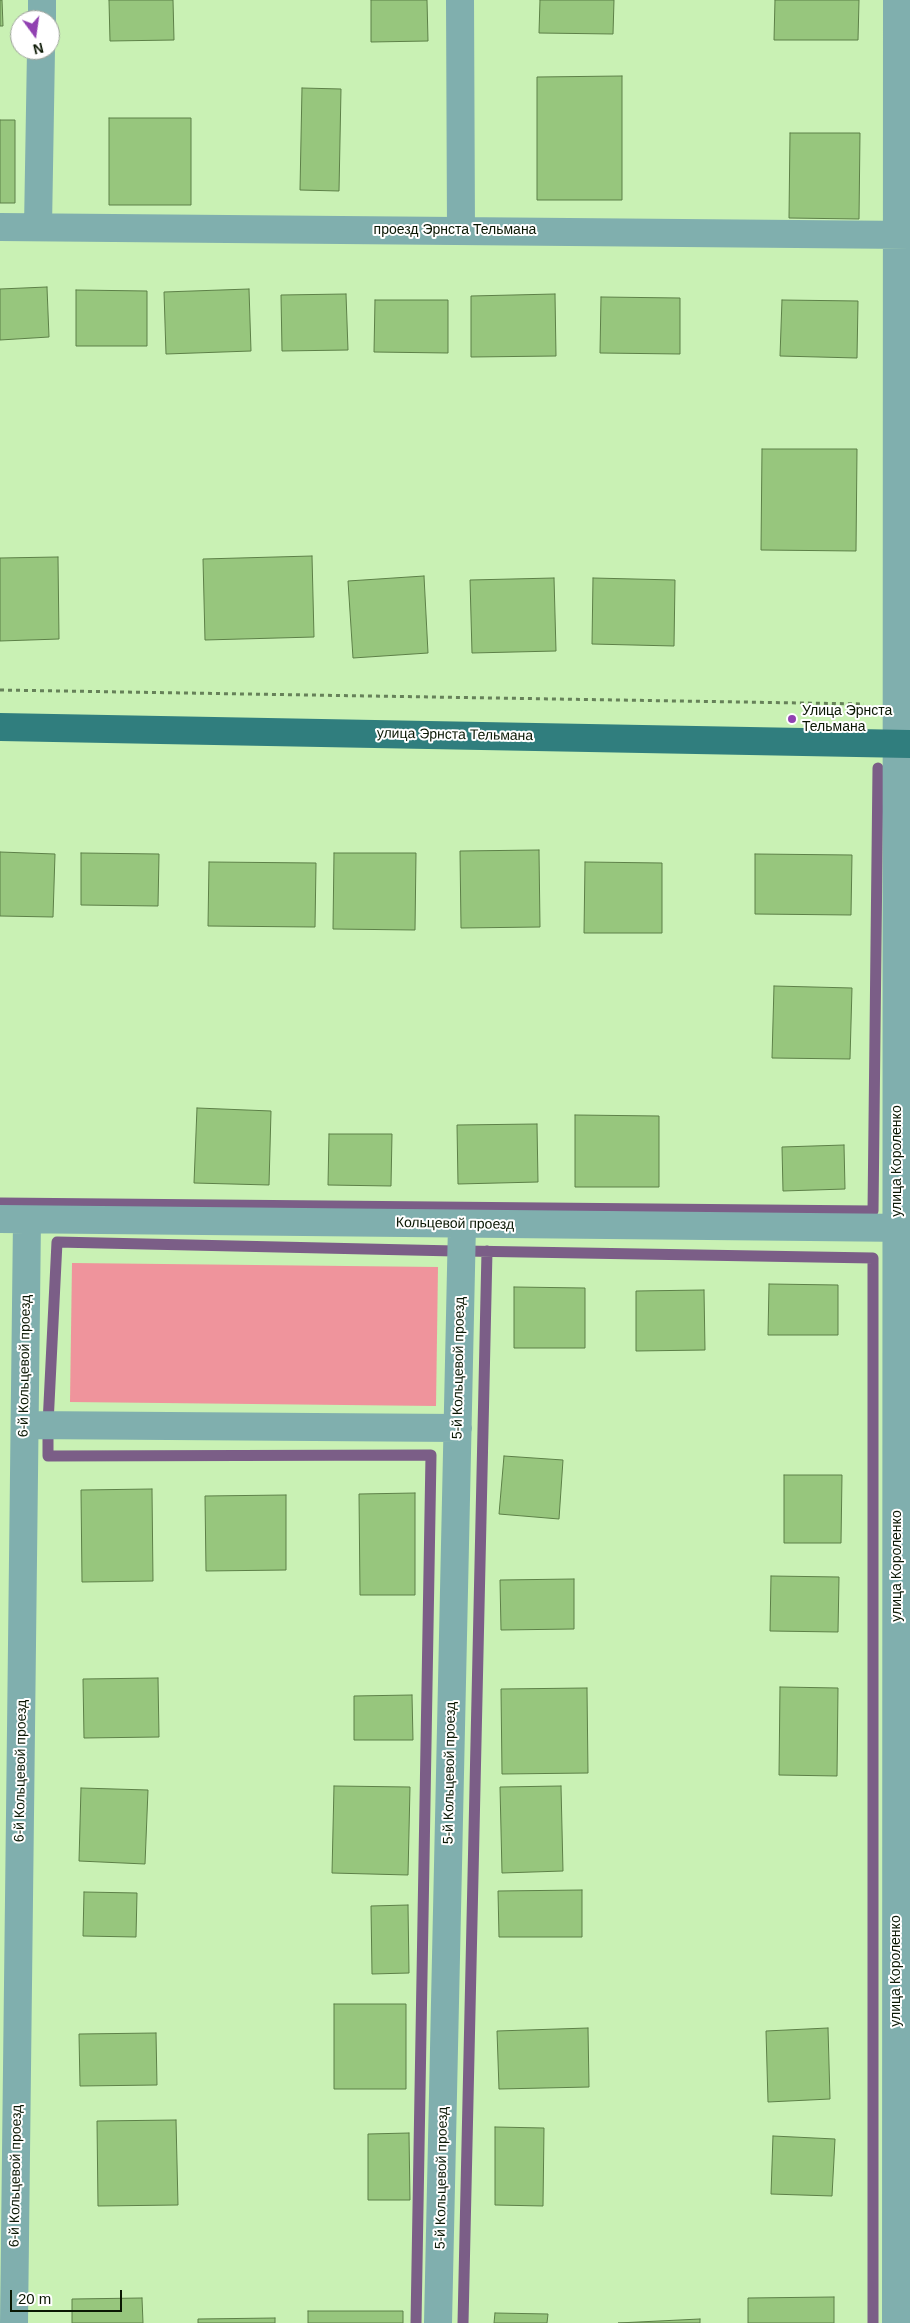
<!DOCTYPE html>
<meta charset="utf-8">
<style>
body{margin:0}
#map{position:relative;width:910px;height:2323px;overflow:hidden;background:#c9f1b4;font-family:Helvetica,sans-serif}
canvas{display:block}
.north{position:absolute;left:10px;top:10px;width:50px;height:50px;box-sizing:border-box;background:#fff;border:1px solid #9da29a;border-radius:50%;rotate:166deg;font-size:14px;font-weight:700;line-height:20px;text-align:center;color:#0a1703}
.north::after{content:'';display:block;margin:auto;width:18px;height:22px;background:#9141b1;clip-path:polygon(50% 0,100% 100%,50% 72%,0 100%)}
.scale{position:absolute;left:10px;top:2290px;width:112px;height:22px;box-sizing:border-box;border:2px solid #0a1703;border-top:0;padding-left:6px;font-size:15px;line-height:18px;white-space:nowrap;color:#0a1703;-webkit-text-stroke:4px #fff;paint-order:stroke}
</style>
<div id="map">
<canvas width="910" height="2323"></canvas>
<div class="north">N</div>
<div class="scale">20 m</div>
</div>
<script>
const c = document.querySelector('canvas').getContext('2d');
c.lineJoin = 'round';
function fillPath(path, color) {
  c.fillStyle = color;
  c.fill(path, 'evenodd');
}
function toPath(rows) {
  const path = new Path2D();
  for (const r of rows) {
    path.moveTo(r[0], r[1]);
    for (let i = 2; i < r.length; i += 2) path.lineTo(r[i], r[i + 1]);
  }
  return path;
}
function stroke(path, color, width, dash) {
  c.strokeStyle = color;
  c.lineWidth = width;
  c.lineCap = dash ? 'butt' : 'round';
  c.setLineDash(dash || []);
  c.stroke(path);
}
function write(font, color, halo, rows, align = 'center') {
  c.font = font + ' Helvetica,sans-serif';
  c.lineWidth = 4;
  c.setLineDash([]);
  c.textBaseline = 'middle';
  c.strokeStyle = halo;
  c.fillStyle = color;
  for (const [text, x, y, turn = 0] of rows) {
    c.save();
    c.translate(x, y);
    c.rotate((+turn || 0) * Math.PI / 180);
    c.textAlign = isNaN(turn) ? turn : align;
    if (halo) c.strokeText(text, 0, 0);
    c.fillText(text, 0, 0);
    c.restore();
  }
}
const green = toPath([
 [72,1263,438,1267,436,1406,70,1402]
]);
const stream = toPath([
 [0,1203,873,1211,878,768],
 [465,1251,873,1258,873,2323],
 [48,1424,57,1242,455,1251],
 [48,1429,48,1456,431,1455,416,2323],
 [463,2323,487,1251]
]);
const building = toPath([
 [0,0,2,0,3,26,0,26,0,0],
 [109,0,173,0,174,40,110,41,109,0],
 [371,0,427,0,428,41,371,42,371,0],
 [540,0,614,0,613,34,539,33,540,0],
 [775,0,859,0,858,40,774,40,775,0],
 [622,76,622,200,537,200,537,77,622,76],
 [302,88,341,89,339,191,300,190,302,88],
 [109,118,191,118,191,205,109,205,109,118],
 [0,120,15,120,15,203,0,203,0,120],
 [790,133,860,133,859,219,789,218,790,133],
 [47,287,49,337,0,340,0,289,47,287],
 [249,289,251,351,166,354,164,292,249,289],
 [76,290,147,291,147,346,76,346,76,290],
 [346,294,348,350,282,351,281,295,346,294],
 [555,294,556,356,471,357,471,296,555,294],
 [601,297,680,298,680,354,600,353,601,297],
 [375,300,448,300,448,353,374,352,375,300],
 [782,300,858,301,857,358,780,356,782,300],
 [762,449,857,449,856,551,761,550,762,449],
 [312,556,314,637,205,640,203,559,312,556],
 [58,557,59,639,0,641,0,558,58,557],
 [424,576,428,653,353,658,348,581,424,576],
 [554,578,556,651,472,653,470,580,554,578],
 [593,578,675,580,674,646,592,644,593,578],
 [539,850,540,927,461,928,460,851,539,850],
 [0,852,55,854,53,917,0,916,0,852],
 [81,853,159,854,158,906,81,905,81,853],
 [334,853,416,853,415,930,333,929,334,853],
 [755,854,852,855,851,915,755,914,755,854],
 [209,862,316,863,315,927,208,926,209,862],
 [585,862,662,863,662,933,584,933,585,862],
 [774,986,852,988,850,1059,772,1058,774,986],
 [197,1108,271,1111,269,1185,194,1183,197,1108],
 [575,1115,659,1116,659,1187,575,1187,575,1115],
 [537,1124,538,1182,458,1184,457,1125,537,1124],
 [329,1134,392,1134,391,1186,328,1185,329,1134],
 [844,1145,845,1189,783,1191,782,1147,844,1145],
 [769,1284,838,1285,838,1335,768,1335,769,1284],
 [514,1287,585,1288,585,1348,514,1348,514,1287],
 [704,1290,705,1350,636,1351,636,1291,704,1290],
 [504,1456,563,1460,559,1519,499,1514,504,1456],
 [784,1475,842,1475,841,1543,784,1543,784,1475],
 [152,1489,153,1581,82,1582,81,1490,152,1489],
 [415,1493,415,1595,360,1595,359,1494,415,1493],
 [286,1495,286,1570,206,1571,205,1496,286,1495],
 [771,1576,839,1577,838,1632,770,1631,771,1576],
 [574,1579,574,1629,501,1630,500,1580,574,1579],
 [158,1678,159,1737,84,1738,83,1679,158,1678],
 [780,1687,838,1688,837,1776,779,1775,780,1687],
 [587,1688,588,1773,502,1774,501,1689,587,1688],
 [412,1695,413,1740,354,1740,354,1696,412,1695],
 [334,1786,410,1787,408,1875,332,1873,334,1786],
 [561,1786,563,1871,502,1873,500,1787,561,1786],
 [81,1788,148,1790,145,1864,79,1861,81,1788],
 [582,1890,582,1937,499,1937,498,1891,582,1890],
 [84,1892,137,1893,136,1937,83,1936,84,1892],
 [408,1905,409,1973,372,1974,371,1906,408,1905],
 [334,2004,406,2004,406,2089,334,2089,334,2004],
 [588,2028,589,2087,499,2089,497,2031,588,2028],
 [828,2028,830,2099,768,2102,766,2031,828,2028],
 [156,2033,157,2085,80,2086,79,2034,156,2033],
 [176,2120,178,2205,98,2206,97,2121,176,2120],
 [495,2127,544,2128,543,2206,495,2205,495,2127],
 [409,2133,410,2200,368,2200,368,2134,409,2133],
 [773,2136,835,2139,832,2196,771,2194,773,2136],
 [834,2297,834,2323,748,2323,748,2298,834,2297],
 [142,2298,143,2323,72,2323,72,2299,142,2298],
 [308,2311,403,2311,403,2323,308,2323,308,2311],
 [495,2313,548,2314,547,2323,494,2323,495,2313],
 [275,2318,275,2323,198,2323,198,2319,275,2318],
 [700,2319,700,2323,618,2323,700,2319]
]);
const path = toPath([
 [0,690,864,704]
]);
const minor = toPath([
 [460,0,461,229],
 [42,20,42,0],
 [0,227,910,235],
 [38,227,41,50],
 [0,1219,910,1228],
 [25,1425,458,1428],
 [14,2323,27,1220],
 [438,2323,462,1224],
 [896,2323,897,0]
]);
const major = toPath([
 [0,727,910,744]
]);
const markers = [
 [792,719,5,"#9141b1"]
];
const streetNames = [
 ["проезд Эрнста Тельмана",455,230],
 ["улица Эрнста Тельмана",455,735,1],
 ["улица Короленко",897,1161,-90],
 ["Кольцевой проезд",455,1224,1],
 ["6-й Кольцевой проезд",25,1366,-89],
 ["5-й Кольцевой проезд",459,1368,-89],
 ["улица Короленко",897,1566,-90],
 ["6-й Кольцевой проезд",21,1771,-89],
 ["5-й Кольцевой проезд",450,1773,-89],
 ["улица Короленко",896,1971,-90],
 ["6-й Кольцевой проезд",16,2176,-89],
 ["5-й Кольцевой проезд",442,2178,-89]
];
const poiNames = [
 ["Улица Эрнста",802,711],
 ["Тельмана",802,727]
];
fillPath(green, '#ef949c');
stroke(stream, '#7b5e87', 11);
fillPath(building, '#97c67d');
stroke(building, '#5d8048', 1);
stroke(path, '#668159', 3, [4, 4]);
stroke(minor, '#80afae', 28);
stroke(major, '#307e7e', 28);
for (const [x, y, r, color] of markers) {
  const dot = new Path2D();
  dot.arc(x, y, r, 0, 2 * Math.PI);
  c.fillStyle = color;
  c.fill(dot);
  stroke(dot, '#fff', 2);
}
write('14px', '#0a1703', '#fff', streetNames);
write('14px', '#0a1703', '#fff', poiNames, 'left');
</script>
